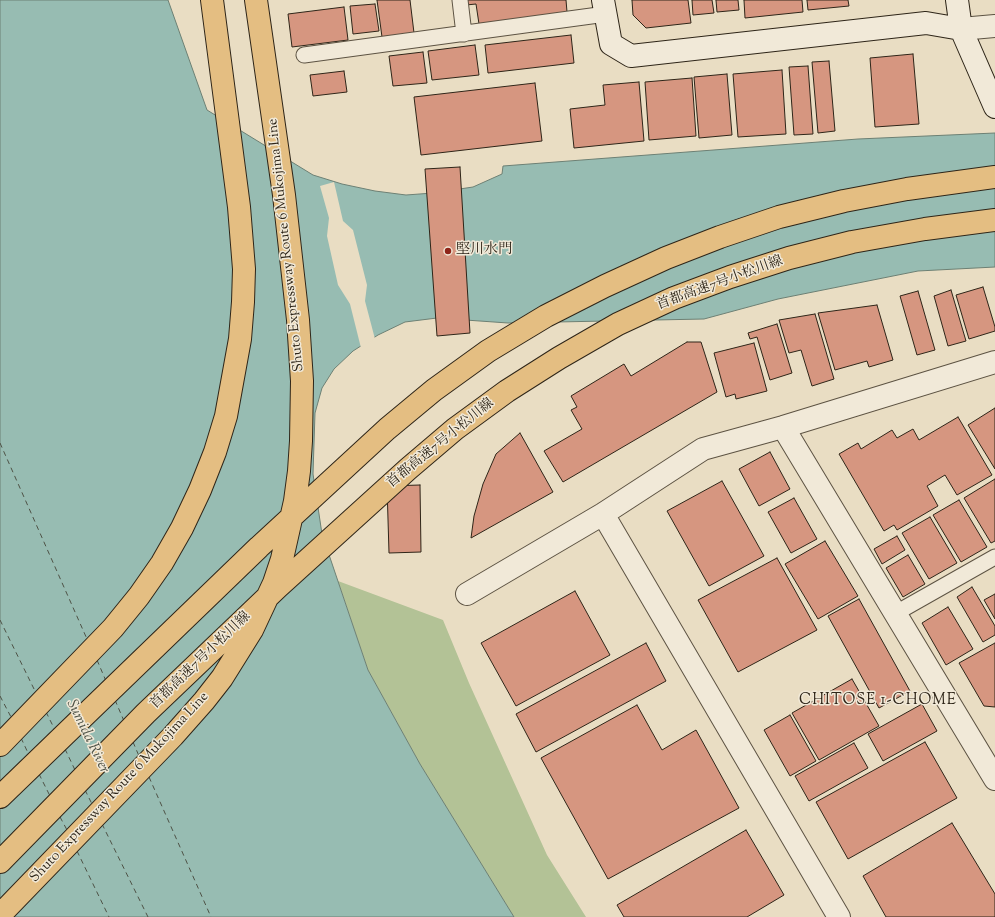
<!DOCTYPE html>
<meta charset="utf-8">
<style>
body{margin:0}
canvas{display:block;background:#e9ddc3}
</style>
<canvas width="995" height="917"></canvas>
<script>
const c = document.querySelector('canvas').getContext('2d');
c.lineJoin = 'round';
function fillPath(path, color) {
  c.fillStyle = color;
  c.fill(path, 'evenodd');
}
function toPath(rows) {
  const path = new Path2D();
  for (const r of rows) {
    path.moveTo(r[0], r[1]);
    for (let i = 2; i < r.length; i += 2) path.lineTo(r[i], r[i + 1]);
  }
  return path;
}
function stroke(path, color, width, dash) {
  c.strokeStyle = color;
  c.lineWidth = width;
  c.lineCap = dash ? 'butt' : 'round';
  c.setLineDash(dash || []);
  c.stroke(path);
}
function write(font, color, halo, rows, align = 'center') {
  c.font = font + ' "Sorts Mill Goudy","Noto Serif JP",serif';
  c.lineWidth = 3;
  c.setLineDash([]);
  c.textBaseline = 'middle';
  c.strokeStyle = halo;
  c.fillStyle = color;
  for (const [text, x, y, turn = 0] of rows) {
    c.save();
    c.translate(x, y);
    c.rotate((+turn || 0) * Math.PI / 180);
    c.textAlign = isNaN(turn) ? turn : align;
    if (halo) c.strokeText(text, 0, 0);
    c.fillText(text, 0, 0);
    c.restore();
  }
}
const green = toPath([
 [338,581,443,620,469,683,547,855,586,917,514,917,420,764,368,670]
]);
const water = toPath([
 [0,0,168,0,207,110,313,175,342,184,375,191,406,195,433,193,473,187,502,174,503,166,858,139,995,133,995,267,918,271,778,299,704,319,508,323,437,318,405,322,378,335,353,351,334,369,322,388,315,413,313,474,322,534,368,670,420,764,514,917,0,917,0,0]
]);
const pier = toPath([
 [334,182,343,221,353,230,367,285,365,301,375,339,361,348,350,304,338,285,327,236,329,218,320,186]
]);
const ferry = toPath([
 [0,443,87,639],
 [0,620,36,693],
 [97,660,106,681],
 [0,696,11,717],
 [115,700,124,721],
 [46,712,55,730],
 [21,738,29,755],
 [133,742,139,756],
 [65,749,75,770],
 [39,774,50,796],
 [149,777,211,917],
 [85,790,92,804],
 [60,817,67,830],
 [102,824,148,917],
 [77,851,109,917]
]);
const building = toPath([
 [377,0,410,0,414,33,382,37,377,0],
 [465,0,566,0,567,12,479,24,476,4,466,5,465,0],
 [632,0,688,0,691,23,646,28,633,15,632,0],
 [692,0,712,0,714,13,693,15,692,0],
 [716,0,738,0,739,10,717,12,716,0],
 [744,0,802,0,803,12,745,18,744,0],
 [807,0,848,0,849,6,808,10,807,0],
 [375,4,379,31,353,34,350,6,375,4],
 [344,7,348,40,292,47,288,14,344,7],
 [571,35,574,63,488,73,485,45,571,35],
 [475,45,479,75,432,80,428,51,475,45],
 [423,52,427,83,393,86,389,56,423,52],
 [913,54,919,124,875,127,870,58,913,54],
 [829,61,835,131,818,133,812,62,829,61],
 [808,66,813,134,794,135,789,67,808,66],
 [782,70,786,134,738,137,733,74,782,70],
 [344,71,347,92,313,96,310,75,344,71],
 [727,74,732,135,699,138,694,77,727,74],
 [692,78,696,136,649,140,645,82,692,78],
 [639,82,644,141,574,148,570,109,605,105,603,85,639,82],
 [535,83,542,141,421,155,414,97,535,83],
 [460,167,470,333,437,336,425,169,460,167],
 [983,287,995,327,995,331,969,339,956,295,983,287],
 [951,290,966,341,948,346,934,296,951,290],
 [918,291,935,350,917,355,900,296,918,291],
 [877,305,893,360,869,367,867,361,835,370,818,313,877,305],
 [815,314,834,379,812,386,801,350,789,353,779,320,815,314],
 [777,324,792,373,770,380,757,337,750,339,748,333,777,324],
 [687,342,701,342,717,392,563,482,544,451,582,429,571,410,577,407,571,396,624,364,631,376,687,342],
 [754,343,767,391,736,399,735,394,726,397,714,353,754,343],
 [995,408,995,469,968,425,995,408],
 [958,417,992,475,957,495,945,475,927,486,938,506,897,530,894,525,884,531,839,454,858,443,861,449,892,430,897,438,913,429,919,440,958,417],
 [520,433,553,492,471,538,474,516,483,484,496,454,520,433],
 [770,452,790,489,759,506,739,469,770,452],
 [995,479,995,541,991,543,964,498,995,479],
 [722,481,764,556,709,586,667,511,722,481],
 [420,485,421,552,389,553,387,486,420,485],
 [794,498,817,539,791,553,768,512,794,498],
 [959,500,987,547,961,562,933,515,959,500],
 [930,517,957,563,929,579,902,533,930,517],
 [897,536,905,550,882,564,874,549,897,536],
 [825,541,858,596,818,619,785,564,825,541],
 [908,555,925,584,903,597,886,568,908,555],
 [777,558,817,630,738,672,698,600,777,558],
 [972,587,995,626,995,635,983,642,957,597,972,587],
 [575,591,610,655,516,706,481,643,575,591],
 [995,594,995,619,984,600,995,594],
 [859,599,910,691,879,708,828,616,859,599],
 [948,607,973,649,946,665,922,623,948,607],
 [646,643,666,681,536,752,516,714,646,643],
 [995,643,995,707,984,706,959,663,995,643],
 [852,679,879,726,819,760,792,713,852,679],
 [922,704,937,731,883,761,868,734,922,704],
 [637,705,662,750,696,730,739,808,608,879,541,758,637,705],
 [790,715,816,761,790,776,764,730,790,715],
 [925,742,957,798,848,859,816,802,925,742],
 [854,743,868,768,809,801,795,776,854,743],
 [952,823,995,894,995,917,886,917,863,876,952,823],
 [746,830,784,895,747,917,624,917,617,905,746,830]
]);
const lane = toPath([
 [460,0,464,34],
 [304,55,606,14],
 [896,613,995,557]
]);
const street = toPath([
 [961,29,995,26],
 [783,427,995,779],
 [603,514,839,917],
 [467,594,603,514,703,449,783,427,995,362]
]);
const secondary = toPath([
 [603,0,611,44,631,56,926,23,961,29],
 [957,0,961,29,995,107]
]);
const highway = toPath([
 [0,745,113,628,139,596,162,563,182,528,200,490,215,452,226,416,240,339,243,302,244,269,239,207,212,0],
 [0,797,259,547,387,429,434,390,488,351,546,316,605,286,666,258,720,237,779,217,844,201,907,189,995,177],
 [0,862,146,713,279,586,408,469,455,429,507,391,559,358,618,324,674,298,730,277,789,258,852,242,925,229,995,220],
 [0,915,173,736,204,701,222,678,252,630,274,583,282,559,295,501,299,471,301,441,302,381,298,320,284,195,256,0]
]);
const markers = [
 [448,251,4,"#8f2418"]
];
const streetNames = [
 ["Shuto Expressway Route 6 Mukojima Line",287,245,-96],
 ["首都高速7号小松川線",720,284,-20],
 ["首都高速7号小松川線",441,444,-39],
 ["首都高速7号小松川線",201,661,-44],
 ["Shuto Expressway Route 6 Mukojima Line",120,788,-47]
];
const poiNames = [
 ["堅川水門",456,251]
];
const neighbourhoodNames = [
 ["CHITOSE 1-CHOME",878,701]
];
const waterNames = [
 ["Sumida River",87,737,64]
];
fillPath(green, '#b3c296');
fillPath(water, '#97bcb2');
stroke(water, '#6d8074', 1);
fillPath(pier, '#e9ddc3');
stroke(ferry, '#4e5246', 1, [5, 4]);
fillPath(building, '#d69680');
stroke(building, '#2e2518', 1);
stroke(lane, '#5d5343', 17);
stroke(street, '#5d5343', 24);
stroke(secondary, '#2e2518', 24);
stroke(highway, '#2e2518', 24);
stroke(lane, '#f1e9d8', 15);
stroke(street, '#f1e9d8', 22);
stroke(secondary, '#f1e9d8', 22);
stroke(highway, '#e4be82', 22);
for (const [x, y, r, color] of markers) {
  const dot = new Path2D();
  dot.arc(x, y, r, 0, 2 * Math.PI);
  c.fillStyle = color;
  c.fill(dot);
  stroke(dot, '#f1e9d8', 1.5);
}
write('14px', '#2e2518', '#f1e9d8', streetNames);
write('14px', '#2e2518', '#f1e9d8', poiNames, 'left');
c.letterSpacing = '1px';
write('15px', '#2e2518', '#f1e9d8', neighbourhoodNames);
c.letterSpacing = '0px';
write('italic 15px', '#4e5246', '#f1e9d8', waterNames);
</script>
